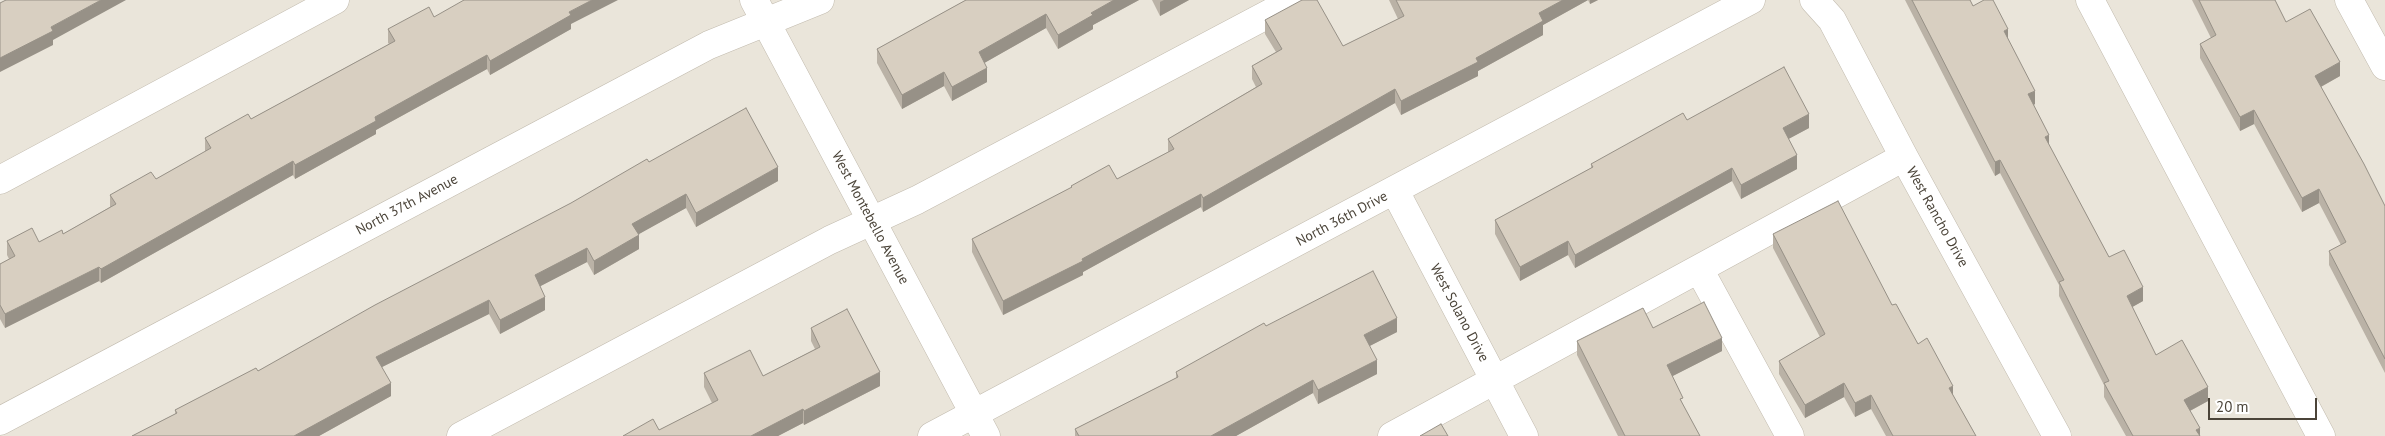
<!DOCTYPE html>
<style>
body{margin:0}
#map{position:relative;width:2385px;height:436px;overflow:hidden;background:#f6f3ec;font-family:"PT Sans",sans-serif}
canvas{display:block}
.scale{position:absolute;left:2208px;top:398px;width:109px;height:22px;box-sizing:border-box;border:2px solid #4b4439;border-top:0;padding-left:6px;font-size:15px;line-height:18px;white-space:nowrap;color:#4b4439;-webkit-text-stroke:4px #fff;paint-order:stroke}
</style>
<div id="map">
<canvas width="2385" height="436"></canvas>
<div class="scale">20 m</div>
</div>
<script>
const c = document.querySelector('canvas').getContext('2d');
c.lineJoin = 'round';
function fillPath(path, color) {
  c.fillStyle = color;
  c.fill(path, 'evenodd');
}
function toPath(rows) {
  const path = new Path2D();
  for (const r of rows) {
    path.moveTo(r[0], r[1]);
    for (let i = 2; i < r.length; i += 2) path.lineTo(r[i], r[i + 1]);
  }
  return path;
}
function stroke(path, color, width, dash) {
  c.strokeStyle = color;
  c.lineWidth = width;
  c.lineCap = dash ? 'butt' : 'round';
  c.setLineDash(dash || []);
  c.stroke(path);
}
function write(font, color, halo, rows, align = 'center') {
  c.font = font + ' "PT Sans",sans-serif';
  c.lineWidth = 4;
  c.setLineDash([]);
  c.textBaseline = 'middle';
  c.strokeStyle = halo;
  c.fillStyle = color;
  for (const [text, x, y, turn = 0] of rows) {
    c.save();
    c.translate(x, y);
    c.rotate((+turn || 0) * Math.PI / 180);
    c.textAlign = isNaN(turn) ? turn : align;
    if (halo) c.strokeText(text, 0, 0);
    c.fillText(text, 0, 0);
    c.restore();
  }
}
const residential = toPath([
 [0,0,2385,0,2385,436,0,436]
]);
const minor = toPath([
 [754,0,986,436],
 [1814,0,1832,20,1904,157,2057,436],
 [2090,0,2321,436],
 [2349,0,2385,66],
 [0,180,335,0],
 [1395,191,1524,436],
 [1699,269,1790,436],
 [0,421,709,45,820,0],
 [461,436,830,240,917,200,1295,0],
 [932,436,1751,0],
 [1392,436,1904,157]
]);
const wall = toPath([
 [966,0,1139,0,1093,25,1093,29,1058,49,1046,28,984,63,987,82,952,101,944,86,902,109,877,63,877,49],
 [1152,0,1189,0,1160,16],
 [1389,0,1598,0,1590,4,1588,0,1543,25,1543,35,1478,71,1478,76,1401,115,1395,103,1203,212,1201,207,1083,272,1083,275,1003,315,972,252,972,239,1071,188,1071,186,1117,179,1168,152,1168,139,1256,87,1252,79,1252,66,1276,52,1265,34,1265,20,1343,46,1398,19],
 [1905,0,1970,0,1973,6,2008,39,2035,104,2034,105,2049,145,2109,257,2143,301,2132,307,2156,355,2208,401,2190,411,2200,436,2126,436,2104,397,2104,385,2059,296,2059,285,2000,173,1995,176],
 [2192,0,2275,0,2286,22,2340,76,2321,87,2385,206,2385,373,2329,265,2329,251,2341,245,2319,203,2302,212,2254,124,2240,131,2200,58,2200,44,2211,38],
 [434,17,571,24,571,29,490,75,487,69,376,130,376,134,295,179,293,175,101,283,99,281,5,328,0,319,0,264,9,259,7,255,7,241,39,242,63,234,110,207,110,195,156,179,205,152,205,138,251,119,389,44,388,43,388,29],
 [1687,120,1809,128,1788,139,1797,169,1741,199,1732,181,1575,268,1568,255,1520,281,1495,234,1495,220,1591,168,1591,164],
 [649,162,778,181,696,227,686,208,638,234,639,249,594,275,587,262,540,286,545,310,500,334,489,314,382,367,391,396,319,436,132,436,175,414,175,410,258,371],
 [1773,234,1892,305,1953,395,1976,436,1886,436,1871,409,1855,417,1844,397,1805,418,1779,374,1779,361,1820,337,1773,248],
 [1266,326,1397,332,1369,346,1377,374,1318,404,1313,393,1236,436,1075,436,1075,429,1176,378,1176,372],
 [811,328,880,386,804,425,803,423,778,436,623,436,659,430,712,403,704,387,704,373,763,376,815,349,811,341],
 [1653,328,1722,351,1672,376,1683,405,1700,436,1618,436,1577,355,1577,341]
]);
const shadedWall = toPath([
 [101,0,126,0,53,40,53,45,0,72,0,58,51,27],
 [592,0,618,0,571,24,571,29,490,75,490,61,569,12],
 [1114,0,1139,0,1093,25,1093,29,1058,49,1058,35,1091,13],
 [1164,0,1189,0,1160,16,1160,2],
 [1563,0,1588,0,1543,25,1543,35,1478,71,1478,76,1401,115,1401,101,1476,58,1539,13],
 [1590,0,1598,0,1590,4],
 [1046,14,1046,28,979,66,979,52],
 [2008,29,2008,43,2004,31],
 [487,55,487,69,376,130,376,134,295,179,295,165,375,117],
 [2340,62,2340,76,2315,90,2315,76],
 [987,68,987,82,952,101,952,87],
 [944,72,944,86,902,109,902,95],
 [1395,89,1395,103,1203,212,1203,198],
 [2035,91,2035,104,2028,107,2028,94],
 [2254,110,2254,124,2240,131,2240,117],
 [1809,114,1809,128,1783,142,1783,128],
 [2049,135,2049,149,2045,137],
 [1797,155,1797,169,1741,199,1741,185],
 [2000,160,2000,173,1995,176,1995,162],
 [293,161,293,175,101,283,101,269],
 [778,167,778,181,696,227,696,213],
 [1732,168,1732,181,1575,268,1575,255],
 [2319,189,2319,203,2302,212,2302,198],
 [686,194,686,208,632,238,632,224],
 [1201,194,1201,207,1083,272,1083,275,1003,315,1003,301],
 [639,235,639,249,594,275,594,261],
 [1568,241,1568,255,1520,281,1520,267],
 [587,248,587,262,535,289,535,275],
 [99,267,99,281,5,328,5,314],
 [2143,287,2143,301,2127,310,2127,296],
 [545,297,545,310,500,334,500,320],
 [489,300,489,314,376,370,376,357],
 [1397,318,1397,332,1364,349,1364,335],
 [1722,338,1722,351,1667,379,1667,365],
 [1377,360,1377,374,1318,404,1318,390],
 [880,372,880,386,804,425,804,411],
 [1313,380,1313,393,1236,436,1211,436],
 [391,383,391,396,319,436,294,436],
 [1844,383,1844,397,1805,418,1805,405],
 [1953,386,1953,400,1949,388],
 [2208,387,2208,401,2184,414,2184,400],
 [1871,395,1871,409,1855,417,1855,403],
 [803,409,803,423,778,436,751,436],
 [2200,428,2200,436,2196,430]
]);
const building = toPath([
 [6,0,101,0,51,27,53,31,0,58,0,3,6,0],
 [464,0,592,0,569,12,571,15,490,61,487,55,375,117,376,121,295,165,293,161,101,269,99,267,5,314,0,305,0,264,15,256,7,241,32,228,39,242,62,230,63,234,116,204,110,195,151,172,156,179,211,148,205,138,248,114,251,119,395,41,388,29,429,7,434,17,464,0],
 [966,0,1114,0,1091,13,1093,15,1058,35,1046,14,979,52,987,68,952,87,944,72,902,95,877,49,966,0],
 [1302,0,1317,0,1343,46,1404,16,1396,0,1563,0,1539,13,1543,21,1476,58,1478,62,1401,101,1395,89,1203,198,1201,194,1082,259,1083,261,1003,301,972,239,1072,187,1071,186,1109,165,1117,179,1174,149,1168,139,1262,84,1252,66,1282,49,1265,20,1302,0],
 [1912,0,1970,0,1973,6,1984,0,1993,0,2008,29,2004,31,2035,91,2028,94,2049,135,2045,137,2109,257,2124,250,2143,287,2127,296,2156,355,2182,340,2208,387,2184,400,2200,428,2196,430,2200,436,2133,436,2104,383,2109,381,2059,282,2064,280,2000,160,1995,162,1912,0],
 [2199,0,2275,0,2286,22,2310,9,2340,62,2315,76,2364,164,2385,206,2385,359,2329,251,2346,242,2319,189,2302,198,2254,110,2240,117,2200,44,2216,35,2199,0],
 [1784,67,1809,114,1783,128,1797,155,1741,185,1732,168,1575,255,1568,241,1520,267,1495,220,1593,167,1591,164,1683,113,1687,120,1784,67],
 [746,108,778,167,696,213,686,194,632,224,639,235,594,261,587,248,535,275,545,297,500,320,489,300,376,357,391,383,294,436,132,436,177,413,175,410,256,368,258,371,375,305,571,203,647,159,649,162,746,108],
 [1838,201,1892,305,1896,304,1918,344,1927,338,1953,386,1949,388,1976,436,1893,436,1871,395,1855,403,1844,383,1805,405,1779,361,1825,334,1773,234,1838,201],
 [1373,271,1397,318,1364,335,1377,360,1318,390,1313,380,1211,436,1079,436,1075,429,1178,377,1176,372,1264,323,1266,326,1373,271],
 [1704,302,1722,338,1667,365,1683,398,1680,399,1700,436,1625,436,1577,341,1643,308,1653,328,1704,302],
 [847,309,880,372,804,411,803,409,751,436,623,436,653,419,659,430,718,400,704,373,750,350,763,376,820,347,811,328,847,309],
 [1441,424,1448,436,1420,436,1441,424]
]);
const streetNames = [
 ["North 37th Avenue",407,205,-28],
 ["West Rancho Drive",1937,217,61],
 ["West Montebello Avenue",870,218,62],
 ["North 36th Drive",1342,219,-28],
 ["West Solano Drive",1459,313,62]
];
fillPath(residential, '#eae5da');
stroke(minor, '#c2bbae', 29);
stroke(minor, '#fff', 28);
fillPath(wall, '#bab2a6');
fillPath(shadedWall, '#979187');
fillPath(building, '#d8cfc1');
stroke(building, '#979187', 1);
write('14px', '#4b4439', '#fff', streetNames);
</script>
